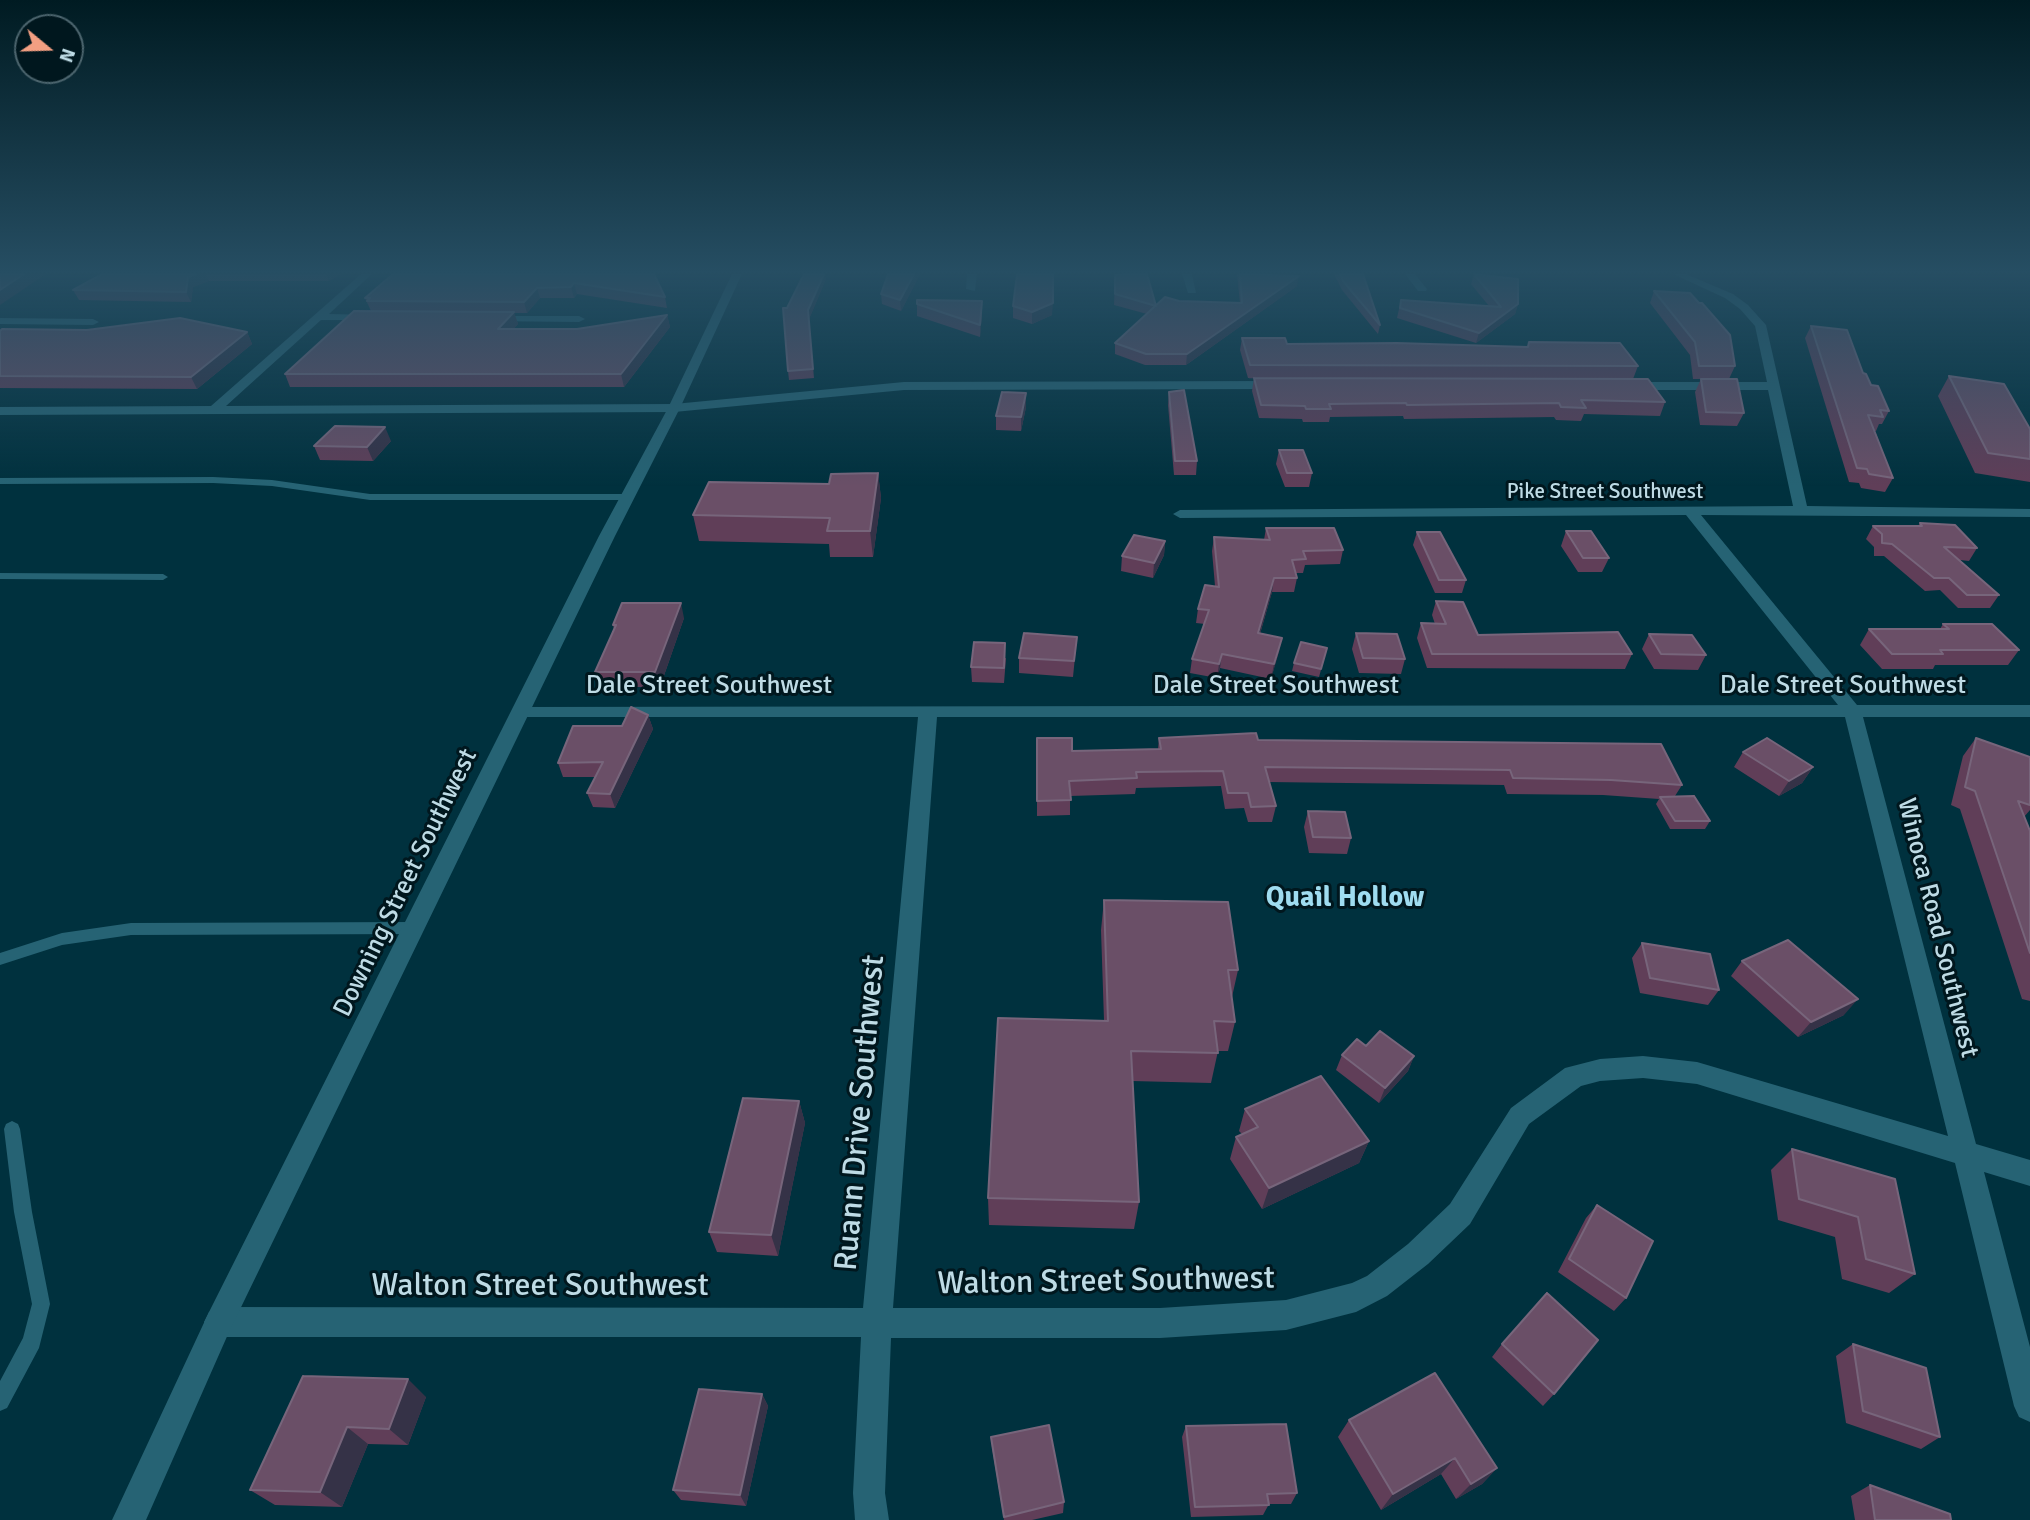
<!DOCTYPE html>
<style>
body{margin:0}
#map{position:relative;width:2030px;height:1520px;overflow:hidden;background:#00313e;font-family:Signika,sans-serif}
canvas{display:block}
.north{position:absolute;left:14px;top:14px;width:70px;height:70px;box-sizing:border-box;background:#00171e;border:2px solid #4c656e;border-radius:50%;rotate:109deg;font-size:19px;font-weight:700;line-height:28px;text-align:center;color:#bedbe5}
.north::after{content:'';display:block;margin:auto;width:24px;height:32px;background:#f39f82;clip-path:polygon(50% 0,100% 100%,50% 72%,0 100%)}
</style>
<div id="map">
<canvas width="2030" height="1520"></canvas>
<div class="north">N</div>
</div>
<script>
const c = document.querySelector('canvas').getContext('2d');
c.lineJoin = 'round';
function toPath(rows) {
  const path = new Path2D();
  for (const r of rows) {
    path.moveTo(r[0], r[1]);
    for (let i = 2; i < r.length; i += 2) path.lineTo(r[i], r[i + 1]);
  }
  return path;
}
function fillPath(path, color) {
  c.fillStyle = color;
  c.fill(path, 'evenodd');
}
function stroke(path, color, width, dash) {
  c.strokeStyle = color;
  c.lineWidth = width;
  c.lineCap = dash ? 'butt' : 'round';
  c.setLineDash(dash || []);
  c.stroke(path);
}
function write(font, color, halo, rows, align = 'center') {
  c.font = font + ' Signika,sans-serif';
  c.lineWidth = 6;
  c.setLineDash([]);
  c.textBaseline = 'middle';
  c.strokeStyle = halo;
  c.fillStyle = color;
  for (const [text, x, y, turn = 0] of rows) {
    c.save();
    c.translate(x, y);
    c.rotate((+turn || 0) * Math.PI / 180);
    c.textAlign = isNaN(turn) ? turn : align;
    if (halo) c.strokeText(text, 0, 0);
    c.fillText(text, 0, 0);
    c.restore();
  }
}
const service = toPath([
 [213,477,272,480,370,494,627,494,632,497,627,500,370,500,272,486,213,483,0,484,0,478,213,477],
 [0,573,163,574,168,577,163,580,0,579,0,573],
 [415,922,420,924,422,928,420,932,415,934,131,935,62,945,0,965,0,953,62,933,131,923,415,922],
 [12,1121,18,1124,20,1129,32,1212,50,1304,39,1348,7,1408,0,1411,0,1381,23,1338,32,1304,14,1212,4,1129,6,1124,12,1121]
]);
const minor = toPath([
 [361,274,372,274,329,314,374,315,378,316,378,320,321,320,226,406,674,404,904,382,1277,381,1283,385,1277,389,904,390,674,412,0,415,0,407,211,406,361,274],
 [967,274,977,274,975,291,966,289,967,274],
 [1182,274,1192,274,1196,293,1188,293,1182,274],
 [1405,274,1415,274,1427,289,1426,291,1418,291,1405,274],
 [1673,274,1686,274,1733,294,1748,305,1766,325,1807,506,2030,509,2030,517,1701,515,1857,705,2030,705,2030,717,1863,717,1976,1144,2030,1160,2030,1186,1984,1172,2030,1347,2030,1422,2019,1417,2014,1406,1955,1163,1697,1084,1643,1078,1600,1081,1581,1086,1529,1124,1470,1224,1428,1264,1387,1296,1356,1312,1286,1330,1160,1338,891,1338,885,1493,889,1520,855,1520,853,1493,861,1337,219,1337,209,1332,204,1322,209,1312,219,1307,863,1308,918,717,522,717,516,715,513,711,516,707,1838,705,1686,515,1180,518,1173,514,1180,510,1793,506,1768,390,1629,390,1623,386,1629,382,1767,382,1755,326,1740,309,1725,298,1673,274],
 [937,717,1845,717,1948,1136,1697,1062,1643,1056,1600,1059,1565,1068,1511,1108,1450,1204,1408,1244,1367,1276,1352,1283,1286,1300,1160,1308,893,1308,937,717],
 [491,316,579,316,585,319,579,322,487,321,485,319,491,316],
 [0,318,93,319,99,322,93,325,0,324,0,318]
]);
const tertiary = toPath([
 [732,274,742,274,680,408,615,536,229,1332,146,1520,112,1520,209,1312,599,536,668,408,732,274]
]);
const wall = toPath([
 [102,274,341,274,329,281,209,281,193,287,191,302,79,300,73,290],
 [654,274,665,297,667,308,577,294,574,298,540,298,527,313,514,313,518,324,513,329,577,329,667,315,670,327,624,387,290,387,285,374,371,311,365,298],
 [920,274,901,311,882,304,881,294],
 [1120,274,1147,274,1156,306,1179,301,1240,303,1237,274,1262,274,1263,275,1297,286,1186,365,1145,365,1115,354,1115,343,1147,314,1114,305,1115,275,1121,275],
 [1334,274,1363,274,1380,325,1378,334,1342,290],
 [1474,274,1518,304,1515,314,1476,343,1397,318,1401,300,1489,306,1471,284],
 [826,279,809,319,814,378,789,380,788,371,787,308],
 [1654,291,1735,366,1729,379,1693,379,1690,355,1650,303],
 [982,301,982,313,980,337,917,316,917,304],
 [1013,306,1052,315,1032,324,1013,318],
 [1811,326,1863,373,1889,411,1882,424,1879,424,1876,431,1875,431,1893,478,1885,492,1861,488,1859,483,1849,482,1805,338],
 [0,331,247,332,252,344,197,389,0,388],
 [1242,338,1287,344,1527,347,1529,342,1638,366,1633,379,1248,378,1240,350],
 [1949,376,2030,429,2030,482,1975,473,1938,396],
 [1254,378,1665,402,1660,416,1584,414,1581,421,1556,420,1554,417,1404,419,1403,416,1330,417,1329,422,1303,422,1302,419,1259,418,1252,391],
 [1701,379,1744,413,1737,426,1700,425,1695,392],
 [1169,392,1197,461,1196,475,1174,475,1168,405],
 [1026,393,1026,407,1021,431,996,430,996,416],
 [391,441,373,461,320,460,314,446],
 [1279,450,1312,473,1309,487,1285,487,1276,464],
 [878,473,881,498,873,557,830,557,829,544,699,541,693,515],
 [1920,523,1977,548,1969,561,1960,560,1999,595,1990,608,1958,608,1940,590,1925,591,1884,556,1874,556,1874,547,1866,539,1873,526,1918,526],
 [1266,528,1343,550,1340,564,1305,565,1303,573,1296,573,1297,578,1294,592,1272,592,1260,634,1282,638,1271,679,1220,668,1217,678,1190,673,1192,659,1205,624,1196,623,1198,609,1215,586,1212,551,1214,537,1264,540],
 [1566,531,1609,558,1602,572,1578,572,1561,546],
 [1417,532,1466,580,1462,593,1435,593,1413,545],
 [1165,541,1164,555,1153,578,1121,571,1122,556],
 [1436,601,1478,635,1632,654,1625,669,1427,668,1417,638,1421,623,1435,624,1432,615],
 [684,618,660,687,600,687,595,672,614,629,613,625],
 [1943,624,2019,650,2008,665,1935,665,1933,669,1882,669,1860,645,1869,629,1940,629],
 [1356,633,1405,659,1401,674,1359,673,1352,649],
 [1649,634,1706,655,1698,670,1654,669,1642,649],
 [1077,637,1073,677,1019,673,1019,658],
 [1327,648,1319,677,1292,671,1294,663],
 [1006,658,1004,683,972,682,971,667],
 [648,715,653,729,615,808,593,807,587,793,595,777,563,777,558,763,622,726],
 [1037,738,1072,751,1158,749,1159,738,1258,740,1682,785,1675,796,1710,821,1705,829,1670,829,1656,804,1659,799,1603,795,1507,794,1504,785,1269,782,1276,806,1272,822,1248,822,1244,808,1225,809,1221,786,1136,788,1135,794,1070,796,1070,815,1037,816],
 [1976,738,2030,757,2030,810,2024,817,2030,831,2030,1001,2022,999,1960,809,1951,805,1963,756],
 [1743,752,1813,767,1802,783,1779,796,1734,767],
 [1308,811,1351,838,1347,854,1309,853,1304,827],
 [1104,900,1238,970,1232,997,1235,1022,1228,1051,1218,1051,1211,1083,1132,1081,1139,1202,1134,1229,989,1225,988,1198,1104,1020,1101,930],
 [1642,943,1719,990,1708,1005,1640,993,1632,958],
 [1742,961,1844,1015,1798,1037,1731,976],
 [1366,1046,1414,1056,1408,1071,1379,1103,1336,1070,1342,1055],
 [799,1101,805,1123,778,1256,717,1252,709,1232],
 [1245,1109,1369,1141,1359,1163,1262,1209,1230,1159,1236,1137,1242,1134,1239,1131],
 [1792,1149,1915,1274,1889,1293,1842,1279,1835,1237,1778,1220,1771,1170],
 [1597,1205,1626,1298,1614,1311,1558,1272,1586,1218],
 [1502,1344,1554,1394,1543,1406,1492,1357],
 [1853,1344,1940,1437,1921,1449,1846,1423,1836,1356],
 [303,1376,426,1397,408,1445,368,1444,342,1507,275,1505,250,1490],
 [762,1394,768,1406,746,1506,681,1500,673,1490],
 [1349,1420,1497,1468,1482,1484,1456,1499,1441,1474,1381,1510,1338,1437],
 [1186,1426,1297,1493,1291,1504,1269,1504,1263,1515,1191,1517,1182,1437],
 [991,1437,1064,1502,1063,1513,1032,1520,1004,1520,992,1448],
 [1870,1485,1951,1520,1855,1520,1851,1496]
]);
const shadedWall = toPath([
 [24,274,46,274,0,305,0,290],
 [196,274,206,274,209,281,193,287,191,302,186,292,188,277],
 [326,274,341,274,329,281],
 [824,274,825,274,826,279,809,319,814,378,808,310],
 [914,274,920,274,901,311,900,300],
 [1299,276,1297,286,1186,365,1187,354],
 [574,283,577,294,574,298,571,287],
 [537,288,540,298,527,313,524,302],
 [982,301,982,313,980,337,980,325],
 [1053,303,1052,315,1032,324,1032,312],
 [1518,304,1515,314,1476,343,1479,333],
 [514,312,518,324,502,342,498,329],
 [667,315,670,327,624,387,621,374],
 [247,332,252,344,197,389,191,377],
 [1026,393,1026,407,1021,431,1021,417],
 [385,427,391,441,373,461,367,447],
 [878,473,881,498,873,557,870,531],
 [1165,541,1164,555,1153,578,1154,563],
 [1274,578,1272,592,1256,647,1258,633],
 [681,603,684,618,660,687,655,672],
 [1282,638,1279,652,1271,679,1274,664],
 [1222,654,1220,668,1217,678,1219,664],
 [648,715,653,729,615,808,610,794],
 [1813,767,1802,783,1779,796,1789,781],
 [1858,999,1844,1015,1798,1037,1811,1022],
 [1414,1056,1408,1071,1379,1103,1385,1088],
 [799,1101,805,1123,778,1256,771,1235],
 [1369,1141,1359,1163,1262,1209,1269,1188],
 [408,1379,426,1397,408,1445,389,1429],
 [762,1394,768,1406,746,1506,740,1495],
 [347,1427,368,1444,342,1507,320,1492],
 [1455,1458,1441,1474,1381,1510,1393,1494],
 [1497,1468,1482,1484,1456,1499,1471,1484]
]);
const building = toPath([
 [0,274,24,274,0,290,0,274],
 [102,274,196,274,188,277,186,292,73,290,102,274],
 [393,274,654,274,665,297,574,283,571,287,537,288,524,302,367,301,370,298,365,298,393,274],
 [804,274,824,274,808,310,813,369,788,371,783,308,787,308,804,274],
 [888,274,914,274,900,300,881,294,888,274],
 [1017,274,1053,274,1053,303,1032,312,1013,306,1017,274],
 [1123,274,1147,274,1156,306,1115,294,1115,275,1124,275,1123,274],
 [1240,274,1299,276,1187,354,1146,354,1115,343,1165,297,1179,301,1242,303,1240,274],
 [1340,274,1363,274,1380,325,1343,281,1340,274],
 [1474,274,1518,279,1518,304,1479,333,1400,308,1401,300,1501,307,1474,274],
 [1654,291,1690,293,1699,303,1702,303,1730,335,1735,366,1699,366,1695,342,1654,291],
 [917,300,982,301,980,325,917,304,917,300],
 [354,311,514,312,498,329,577,329,667,315,621,374,285,374,354,311],
 [180,318,247,332,191,377,0,376,0,331,2,329,87,330,180,318],
 [1811,326,1847,330,1863,373,1866,374,1871,385,1878,386,1889,411,1880,410,1883,417,1868,415,1893,478,1869,474,1867,469,1857,468,1811,326],
 [1242,338,1285,338,1287,344,1397,343,1528,347,1529,342,1620,343,1638,366,1250,365,1242,338],
 [1949,376,2004,384,2030,429,2030,459,1988,453,1949,376],
 [1254,378,1648,379,1665,402,1581,400,1586,408,1561,407,1559,403,1407,405,1406,403,1329,404,1331,409,1306,409,1305,406,1261,405,1254,378],
 [1701,379,1737,379,1744,413,1706,412,1701,379],
 [1184,390,1197,461,1175,461,1169,392,1184,390],
 [1002,392,1026,393,1021,417,996,416,1002,392],
 [335,426,385,427,367,447,314,446,335,426],
 [1279,450,1303,450,1312,473,1287,473,1279,450],
 [878,473,870,531,827,531,830,518,693,515,709,482,829,484,831,474,878,473],
 [1920,523,1955,525,1977,548,1944,547,1999,595,1967,595,1949,578,1934,578,1892,544,1882,543,1882,534,1873,526,1922,526,1920,523],
 [1266,528,1334,528,1343,550,1303,551,1306,559,1292,560,1297,578,1274,578,1258,633,1282,638,1274,664,1222,654,1219,664,1192,659,1209,610,1198,609,1205,585,1219,587,1214,537,1270,540,1266,528],
 [1566,531,1591,531,1609,558,1583,558,1566,531],
 [1417,532,1440,532,1466,580,1439,580,1417,532],
 [1134,535,1165,541,1154,563,1122,556,1134,535],
 [1436,601,1463,602,1478,635,1618,632,1632,654,1432,654,1421,623,1446,624,1436,601],
 [622,603,681,603,655,672,595,672,616,625,613,625,622,603],
 [1943,624,1992,624,2019,650,1940,650,1943,654,1892,654,1869,629,1949,629,1943,624],
 [1024,633,1077,637,1074,661,1019,658,1024,633],
 [1356,633,1397,634,1405,659,1363,658,1356,633],
 [1649,634,1692,635,1706,655,1661,654,1649,634],
 [974,642,1005,643,1004,668,971,667,974,642],
 [1301,642,1327,648,1321,669,1294,663,1301,642],
 [631,707,648,715,610,794,587,793,603,762,558,763,573,726,622,726,631,707],
 [1256,733,1258,740,1661,744,1682,785,1611,780,1513,778,1510,770,1265,767,1276,806,1251,807,1248,793,1228,793,1223,771,1136,772,1137,778,1069,781,1071,800,1037,801,1037,738,1072,738,1072,751,1161,749,1159,738,1256,733],
 [1767,738,1813,767,1789,781,1743,752,1767,738],
 [1976,738,2030,757,2030,805,2018,801,2030,831,2030,953,1975,791,1965,787,1976,738],
 [1694,796,1710,821,1675,821,1660,797,1694,796],
 [1308,811,1345,812,1351,838,1313,837,1308,811],
 [1104,900,1228,902,1238,970,1228,970,1235,1022,1214,1021,1218,1053,1131,1051,1139,1202,988,1198,998,1018,1108,1021,1104,900],
 [1788,940,1858,999,1811,1022,1742,961,1788,940],
 [1642,943,1710,954,1719,990,1650,978,1642,943],
 [1380,1031,1414,1056,1385,1088,1342,1055,1357,1039,1366,1046,1380,1031],
 [1321,1076,1369,1141,1269,1188,1236,1137,1258,1127,1245,1109,1321,1076],
 [743,1098,799,1101,771,1235,709,1232,743,1098],
 [1792,1149,1895,1179,1915,1274,1866,1259,1858,1217,1799,1199,1792,1149],
 [1597,1205,1653,1241,1626,1298,1569,1259,1597,1205],
 [1547,1293,1598,1340,1554,1394,1502,1344,1547,1293],
 [1853,1344,1926,1368,1940,1437,1863,1411,1853,1344],
 [1435,1373,1497,1468,1471,1484,1455,1458,1393,1494,1349,1420,1435,1373],
 [303,1376,408,1379,389,1429,347,1427,320,1492,250,1490,303,1376],
 [699,1389,762,1394,740,1495,673,1490,699,1389],
 [1286,1424,1297,1493,1267,1494,1269,1505,1195,1507,1186,1426,1286,1424],
 [1049,1425,1064,1502,1004,1517,991,1437,1049,1425],
 [1870,1485,1950,1514,1951,1520,1875,1520,1870,1485]
]);
const farStreetnames = [
 ["Pike Street Southwest",1605,492]
];
const streetNames = [
 ["Dale Street Southwest",709,686],
 ["Dale Street Southwest",1276,686],
 ["Dale Street Southwest",1843,686],
 ["Downing Street Southwest",406,883,-64],
 ["Winoca Road Southwest",1937,928,76]
];
const neighbourhoodNames = [
 ["Quail Hollow",1345,899]
];
const nearStreetnames = [
 ["Ruann Drive Southwest",861,1113,-85],
 ["Walton Street Southwest",1106,1282,-1],
 ["Walton Street Southwest",540,1287]
];
fillPath(service, '#266374');
fillPath(minor, '#266374');
fillPath(tertiary, '#266374');
fillPath(wall, '#603e58');
fillPath(shadedWall, '#353247');
fillPath(building, '#6a4f67');
stroke(building, '#77657b', 2);
const sky = c.createLinearGradient(0, 0, 0, 486);
sky.addColorStop(0, '#001b22');
sky.addColorStop(0.56, '#264e63');
sky.addColorStop(1, '#264e6300');
c.fillStyle = sky;
c.fillRect(0, 0, 2030, 486);
write('21px', '#bedbe5', '#00171e', farStreetnames);
write('26px', '#bedbe5', '#00171e', streetNames);
write('bold 28px', '#9fdcf0', '#00171e', neighbourhoodNames);
write('32px', '#bedbe5', '#00171e', nearStreetnames);
</script>
